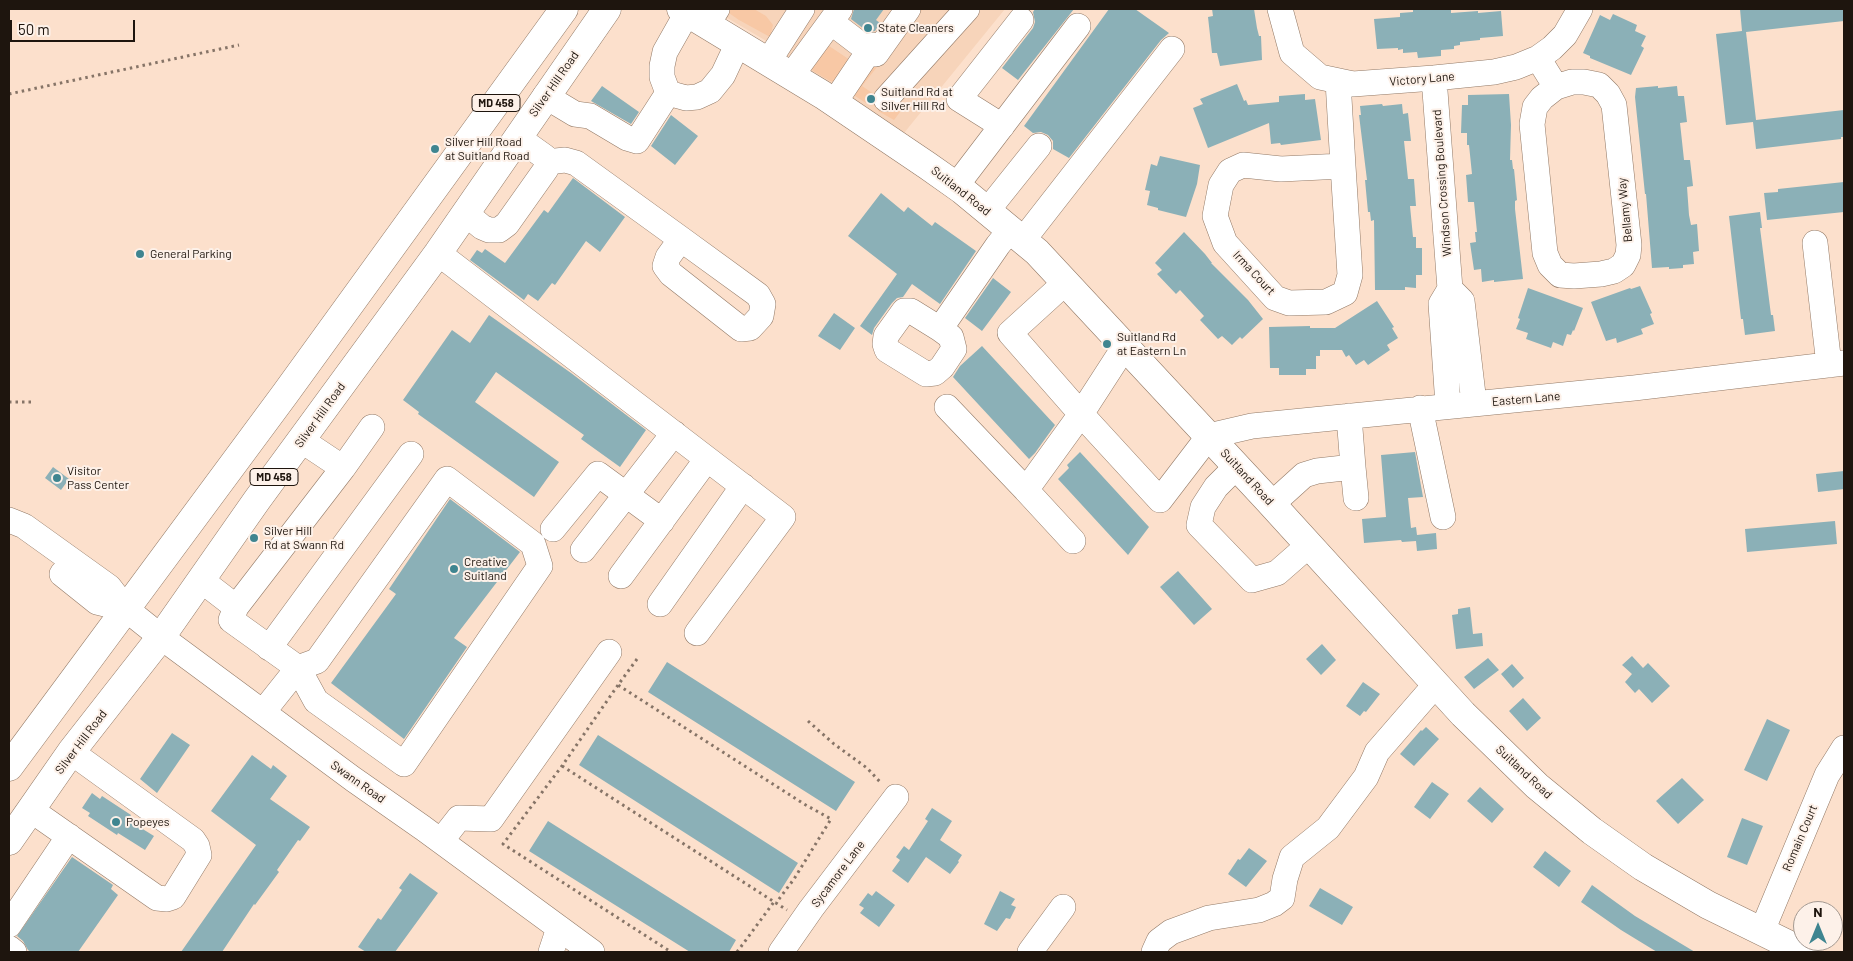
<!DOCTYPE html>
<style>
body{margin:0}
#map{position:relative;width:1853px;height:961px;overflow:hidden;background:#fce0cc;font-family:Barlow,sans-serif}
canvas{display:block}
.frame{position:absolute;inset:0;border:10px solid #1e150e;pointer-events:none}
.north{position:absolute;left:1793px;top:901px;width:50px;height:50px;box-sizing:border-box;background:#fdf1e9;border:1px solid #a49991;border-radius:50%;rotate:0deg;font-size:14px;font-weight:700;line-height:20px;text-align:center;color:#1e150e}
.north::after{content:'';display:block;margin:auto;width:18px;height:22px;background:#3f8590;clip-path:polygon(50% 0,100% 100%,50% 72%,0 100%)}
.scale{position:absolute;left:10px;top:20px;width:125px;height:22px;box-sizing:border-box;border:2px solid #1e150e;border-top:0;padding-left:6px;font-size:15px;line-height:18px;white-space:nowrap;color:#1e150e;-webkit-text-stroke:4px #fdf1e9;paint-order:stroke}
</style>
<div id="map">
<canvas width="1853" height="961"></canvas>
<div class="frame"></div>
<div class="north">N</div>
<div class="scale">50 m</div>
</div>
<script>
const c = document.querySelector('canvas').getContext('2d');
c.lineJoin = 'round';
function fillPath(path, color) {
  c.fillStyle = color;
  c.fill(path, 'evenodd');
}
function toPath(rows) {
  const path = new Path2D();
  for (const r of rows) {
    path.moveTo(r[0], r[1]);
    for (let i = 2; i < r.length; i += 2) path.lineTo(r[i], r[i + 1]);
  }
  return path;
}
function stroke(path, color, width, dash) {
  c.strokeStyle = color;
  c.lineWidth = width;
  c.lineCap = dash ? 'butt' : 'round';
  c.setLineDash(dash || []);
  c.stroke(path);
}
function write(font, color, halo, rows, align = 'center') {
  c.font = font + ' Barlow,sans-serif';
  c.lineWidth = 4;
  c.setLineDash([]);
  c.textBaseline = 'middle';
  c.strokeStyle = halo;
  c.fillStyle = color;
  for (const [text, x, y, turn = 0] of rows) {
    c.save();
    c.translate(x, y);
    c.rotate((+turn || 0) * Math.PI / 180);
    c.textAlign = isNaN(turn) ? turn : align;
    if (halo) c.strokeText(text, 0, 0);
    c.fillText(text, 0, 0);
    c.restore();
  }
}
const built = toPath([
 [712,9,1005,9,904,133,794,64,785,52]
]);
const green = toPath([
 [727,9,754,9,766,16,773,25,770,37,739,20,726,11],
 [914,9,923,9,862,86,900,112,894,120,878,111,880,108,868,101,866,103,852,94],
 [826,44,850,60,836,82,830,81,813,71,810,66]
]);
const building = toPath([
 [854,9,884,9,876,20,880,23,875,31,868,32,851,19],
 [1035,9,1074,9,1018,80,1002,68,1033,28,1035,22,1033,12],
 [1109,9,1135,9,1169,33,1161,40,1069,158,1053,149,1053,141,1048,135,1041,132,1033,133,1024,126],
 [1212,9,1254,9,1257,28,1259,36,1261,36,1262,60,1220,66,1217,53,1212,53,1208,17,1213,16],
 [1413,9,1451,9,1451,13,1478,11,1478,13,1501,11,1503,36,1480,38,1480,40,1460,42,1460,45,1454,46,1454,49,1441,50,1441,56,1418,58,1417,52,1403,53,1403,49,1398,50,1398,48,1377,49,1374,19,1400,17,1400,13,1413,12],
 [1740,9,1844,9,1844,21,1746,32,1756,120,1844,110,1844,137,1841,137,1841,139,1756,149,1753,122,1726,125,1716,34,1742,31],
 [1613,14,1637,25,1635,31,1646,36,1641,46,1644,48,1631,75,1590,58,1590,56,1583,53,1600,15,1610,20],
 [1237,84,1244,101,1246,100,1248,105,1279,102,1279,96,1305,94,1305,100,1315,99,1321,140,1281,145,1280,143,1271,144,1269,123,1208,148,1193,108,1203,104,1200,99],
 [602,86,639,112,631,124,591,101],
 [1658,86,1658,88,1677,86,1678,96,1684,96,1687,122,1680,123,1681,132,1684,160,1690,160,1693,186,1687,187,1689,215,1691,225,1697,224,1699,251,1693,252,1694,264,1683,265,1683,268,1669,269,1669,267,1652,268,1646,194,1645,194,1635,97,1636,88],
 [1509,94,1511,125,1510,160,1512,160,1513,169,1514,169,1517,200,1515,201,1515,209,1523,279,1494,282,1494,280,1482,282,1481,269,1474,270,1470,243,1476,242,1475,232,1477,232,1474,202,1468,202,1466,175,1472,174,1469,145,1467,145,1467,133,1461,133,1462,105,1468,105,1468,95],
 [1382,104,1383,106,1402,104,1403,114,1408,113,1411,141,1404,141,1408,179,1414,179,1416,206,1410,206,1413,237,1416,237,1416,248,1422,248,1422,275,1416,275,1416,288,1405,287,1405,290,1375,290,1374,220,1371,221,1370,212,1368,212,1365,180,1367,180,1359,115,1361,115,1360,106],
 [671,115,698,136,675,165,651,146],
 [1160,156,1200,165,1197,184,1186,217,1158,210,1158,208,1147,205,1150,191,1145,190,1151,164,1157,166],
 [573,178,625,217,600,252,586,241,555,285,552,283,538,301,528,294,524,300,470,260,477,250,482,253,485,249,505,263,544,210,548,213],
 [1844,182,1844,212,1767,220,1764,193,1778,192,1778,189],
 [881,193,904,212,908,207,932,226,935,222,976,251,940,304,912,284,903,297,897,298,892,303,874,328,872,335,860,326,897,274,848,236],
 [1760,212,1762,228,1760,228,1771,315,1773,315,1775,331,1745,335,1743,319,1741,319,1729,216],
 [1184,232,1205,254,1212,263,1211,263,1248,300,1263,319,1242,339,1240,337,1232,345,1222,336,1218,339,1200,320,1204,316,1180,290,1176,294,1157,274,1162,270,1155,263],
 [993,278,1011,292,982,331,965,318],
 [1640,286,1652,313,1650,314,1654,324,1641,329,1643,334,1617,343,1616,338,1606,341,1591,302,1630,288,1631,289],
 [1528,288,1583,308,1574,331,1573,330,1571,335,1567,334,1563,346,1553,342,1551,348,1526,339,1528,333,1516,329,1520,319,1518,318],
 [1377,301,1394,327,1392,328,1398,338,1387,345,1390,350,1368,365,1364,360,1356,365,1349,355,1346,357,1342,350,1320,350,1320,356,1316,356,1316,369,1306,369,1306,375,1279,375,1279,368,1270,368,1269,327,1310,326,1310,328,1335,328],
 [834,313,855,328,840,350,818,336],
 [489,315,571,373,646,430,620,467,581,439,584,435,496,372,475,402,559,462,534,497,418,414,419,412,403,400,452,330,470,343],
 [982,346,1055,425,1035,453,1029,459,953,377,960,366],
 [1080,452,1149,527,1128,555,1058,479,1069,468,1067,465],
 [1415,452,1423,497,1408,498,1411,528,1416,527,1417,535,1436,533,1437,549,1417,551,1416,541,1402,542,1401,540,1364,543,1362,519,1386,517,1381,455],
 [53,467,69,479,61,490,45,478],
 [1844,471,1844,489,1818,492,1816,474],
 [450,499,520,552,454,638,467,647,404,739,331,683,396,594,389,589],
 [1835,521,1837,544,1747,552,1745,529],
 [1178,571,1212,609,1194,625,1160,587],
 [1470,607,1473,634,1482,633,1483,646,1456,649,1452,615,1458,614,1458,609],
 [1322,644,1336,660,1321,675,1306,659],
 [1632,656,1643,668,1648,663,1670,686,1652,703,1639,689,1635,693,1625,682,1632,674,1622,665],
 [1488,658,1499,670,1474,689,1464,677],
 [667,662,855,782,836,811,648,692],
 [1512,664,1524,678,1513,688,1501,674],
 [1363,682,1380,694,1366,712,1364,711,1360,716,1346,706],
 [1523,698,1541,718,1527,731,1509,711],
 [1767,719,1790,730,1767,781,1744,770],
 [1426,727,1439,739,1414,766,1400,754,1421,730,1422,731],
 [172,733,190,745,157,793,140,779],
 [598,735,798,863,779,893,579,765],
 [252,755,271,769,273,765,287,776,270,799,310,827,300,841,298,840,277,870,279,872,255,905,254,904,222,952,181,952,256,845,211,811],
 [1682,778,1704,800,1678,824,1656,801],
 [1432,782,1449,794,1430,819,1414,807],
 [1480,787,1504,809,1492,823,1467,801],
 [92,793,100,799,102,796,131,815,128,820,154,836,145,850,118,833,117,835,88,816,90,813,82,808],
 [932,808,952,821,940,840,962,855,958,861,959,862,950,874,926,857,908,883,892,871,900,860,896,857,904,846,909,850,928,821,925,819],
 [1742,818,1763,826,1747,865,1727,857],
 [548,821,736,940,729,952,690,952,529,851],
 [1249,848,1267,861,1246,887,1228,874,1238,859,1240,860],
 [1545,851,1571,871,1559,887,1533,867],
 [72,857,113,885,111,889,118,895,78,952,31,952,28,950,23,941,17,936],
 [410,873,438,893,395,952,366,952,358,947,378,918,381,920,402,890,399,888],
 [1592,885,1635,916,1695,952,1657,952,1621,930,1581,902],
 [1320,888,1353,907,1342,925,1309,906],
 [876,891,895,905,879,927,860,913,864,908,859,905,868,893,872,896],
 [1000,891,1015,899,1011,905,1016,907,1010,919,1006,918,997,931,984,924]
]);
const path = toPath([
 [9,94,239,45],
 [9,402,34,402],
 [637,659,618,685,804,804,831,819,794,879,776,903],
 [618,685,562,766,503,844,671,952],
 [808,721,834,744,867,768,881,783],
 [562,766,787,910],
 [737,952,774,902]
]);
const minor = toPath([
 [1280,9,1292,53,1320,77,1353,84,1434,78,1494,72,1516,67,1538,58,1552,48,1565,35,1580,9],
 [831,22,869,51,873,45],
 [707,25,717,9],
 [1538,58,1556,87,1542,98,1535,107,1532,124,1545,253,1550,265,1560,275,1574,276,1601,274,1614,271,1623,265,1628,255,1629,245,1614,105,1608,94,1599,85,1584,82,1572,82,1556,87],
 [768,62,802,9],
 [791,76,840,9],
 [1434,78,1450,289,1441,304,1448,405],
 [1338,81,1343,166,1350,275,1345,293,1326,302,1289,303,1275,298,1225,243,1215,216,1221,185,1230,171,1243,165,1281,169,1343,166],
 [668,93,662,77,662,66,665,52,687,13],
 [545,96,575,114,590,116,627,138,637,141,668,93,686,98,697,97,710,91,723,75,738,43],
 [886,99,967,9],
 [834,103,869,51,876,54,908,9],
 [1002,126,959,99,1021,20],
 [547,162,565,160,576,163,681,239,758,295,763,304,761,316,750,328,741,329,671,274,665,266,668,257,681,239],
 [956,186,1078,26],
 [987,211,1039,146],
 [465,213,482,227,489,230,499,230,507,224,546,169,547,162,545,157,517,137],
 [1023,240,1172,49],
 [1815,243,1829,365],
 [438,253,783,517,697,633],
 [1066,282,1010,333,1081,414,1160,500,1209,436,1252,426,1634,388,1844,363],
 [1450,289,1462,301,1474,403],
 [940,329,911,311,904,311,886,336,885,344,887,350,926,374,935,373,942,367,954,349,951,337,940,329,998,245,1010,230],
 [947,407,1026,490,1081,414,1125,346],
 [1420,408,1443,517],
 [301,440,343,468,372,427],
 [1237,466,1216,487,1203,507,1199,525,1252,580,1277,573,1309,545],
 [1353,467,1356,498],
 [1026,490,1073,541],
 [1272,504,1304,475,1317,471,1353,467,1349,416],
 [9,520,24,526,109,587,126,609,161,637,353,779,423,828,592,952],
 [553,529,598,474,662,521],
 [583,550,674,433],
 [62,574,97,602,126,609],
 [621,576,707,459],
 [201,580,236,607],
 [660,604,743,486],
 [269,648,411,454],
 [263,712,298,668,317,661,447,479,533,544,540,566,404,764,316,701,298,668,231,620,236,607,343,468],
 [31,810,157,898,167,899,173,897,199,855,197,846,193,840,71,752],
 [441,841,459,818,491,819,609,652],
 [9,925,69,836],
 [1762,931,1827,775,1844,748],
 [9,948,14,952],
 [551,952,559,928],
 [781,952,811,909,896,797],
 [1030,952,1063,907],
 [1154,952,1159,941,1171,932,1209,918,1259,910,1274,904,1282,898,1285,879,1292,857,1328,828,1366,777,1377,752,1436,684]
]);
const major = toPath([
 [681,9,823,95,928,166,962,190,1037,252,1267,499,1463,714,1537,786,1592,831,1643,867,1708,905,1804,952],
 [9,767,285,394,564,9],
 [9,841,71,752,161,637,257,500,438,253,607,9]
]);
const markers = [
 [868,28,5,"#3f8590"],
 [871,99,5,"#3f8590"],
 [435,149,5,"#3f8590"],
 [140,254,5,"#3f8590"],
 [1107,344,5,"#3f8590"],
 [57,478,5,"#3f8590"],
 [254,538,5,"#3f8590"],
 [454,569,5,"#3f8590"],
 [116,822,5,"#3f8590"]
];
const shields = [
 [496,103,48],
 [274,477,48]
];
const shieldNames = [
 ["MD 458",496,103],
 ["MD 458",274,477]
];
const poiNames = [
 ["State Cleaners",878,28],
 ["Suitland Rd at",881,92],
 ["Silver Hill Rd",881,106],
 ["Silver Hill Road",445,142],
 ["at Suitland Road",445,156],
 ["General Parking",150,254],
 ["Suitland Rd",1117,337],
 ["at Eastern Ln",1117,351],
 ["Visitor",67,471],
 ["Pass Center",67,485],
 ["Silver Hill",264,531],
 ["Rd at Swann Rd",264,545],
 ["Creative",464,562],
 ["Suitland",464,576],
 ["Popeyes",126,822]
];
const streetNames = [
 ["Victory Lane",1422,79,-5],
 ["Silver Hill Road",554,84,-55],
 ["Windson Crossing Boulevard",1442,183,-94],
 ["Suitland Road",961,191,38],
 ["Bellamy Way",1625,210,-96],
 ["Irma Court",1254,273,47],
 ["Eastern Lane",1526,399,-5],
 ["Silver Hill Road",320,415,-54],
 ["Suitland Road",1247,477,47],
 ["Silver Hill Road",81,742,-53],
 ["Suitland Road",1524,772,43],
 ["Swann Road",358,782,35],
 ["Romain Court",1800,838,-67],
 ["Sycamore Lane",838,874,-53]
];
fillPath(built, '#f7d4ba');
fillPath(green, '#f8c8a5');
fillPath(building, '#8bb0b7');
stroke(minor, '#927966', 26);
stroke(major, '#927966', 29);
stroke(path, '#867467', 3, [2.5, 4]);
stroke(minor, '#fff', 25);
stroke(major, '#fff', 28);
for (const [x, y, r, color] of markers) {
  const dot = new Path2D();
  dot.arc(x, y, r, 0, 2 * Math.PI);
  c.fillStyle = color;
  c.fill(dot);
  stroke(dot, '#fdf1e9', 2);
}
for (const [x, y, w] of shields) {
  const box = new Path2D();
  box.roundRect(x - w / 2, y - 8.5, w, 17, 4);
  c.fillStyle = '#fdf1e9';
  c.fill(box);
  stroke(box, '#1e150e', 1);
}
write('bold 11px', '#1e150e', null, shieldNames);
write('12px', '#1e150e', '#fdf1e9', poiNames, 'left');
write('12px', '#1e150e', '#fdf1e9', streetNames);
</script>
